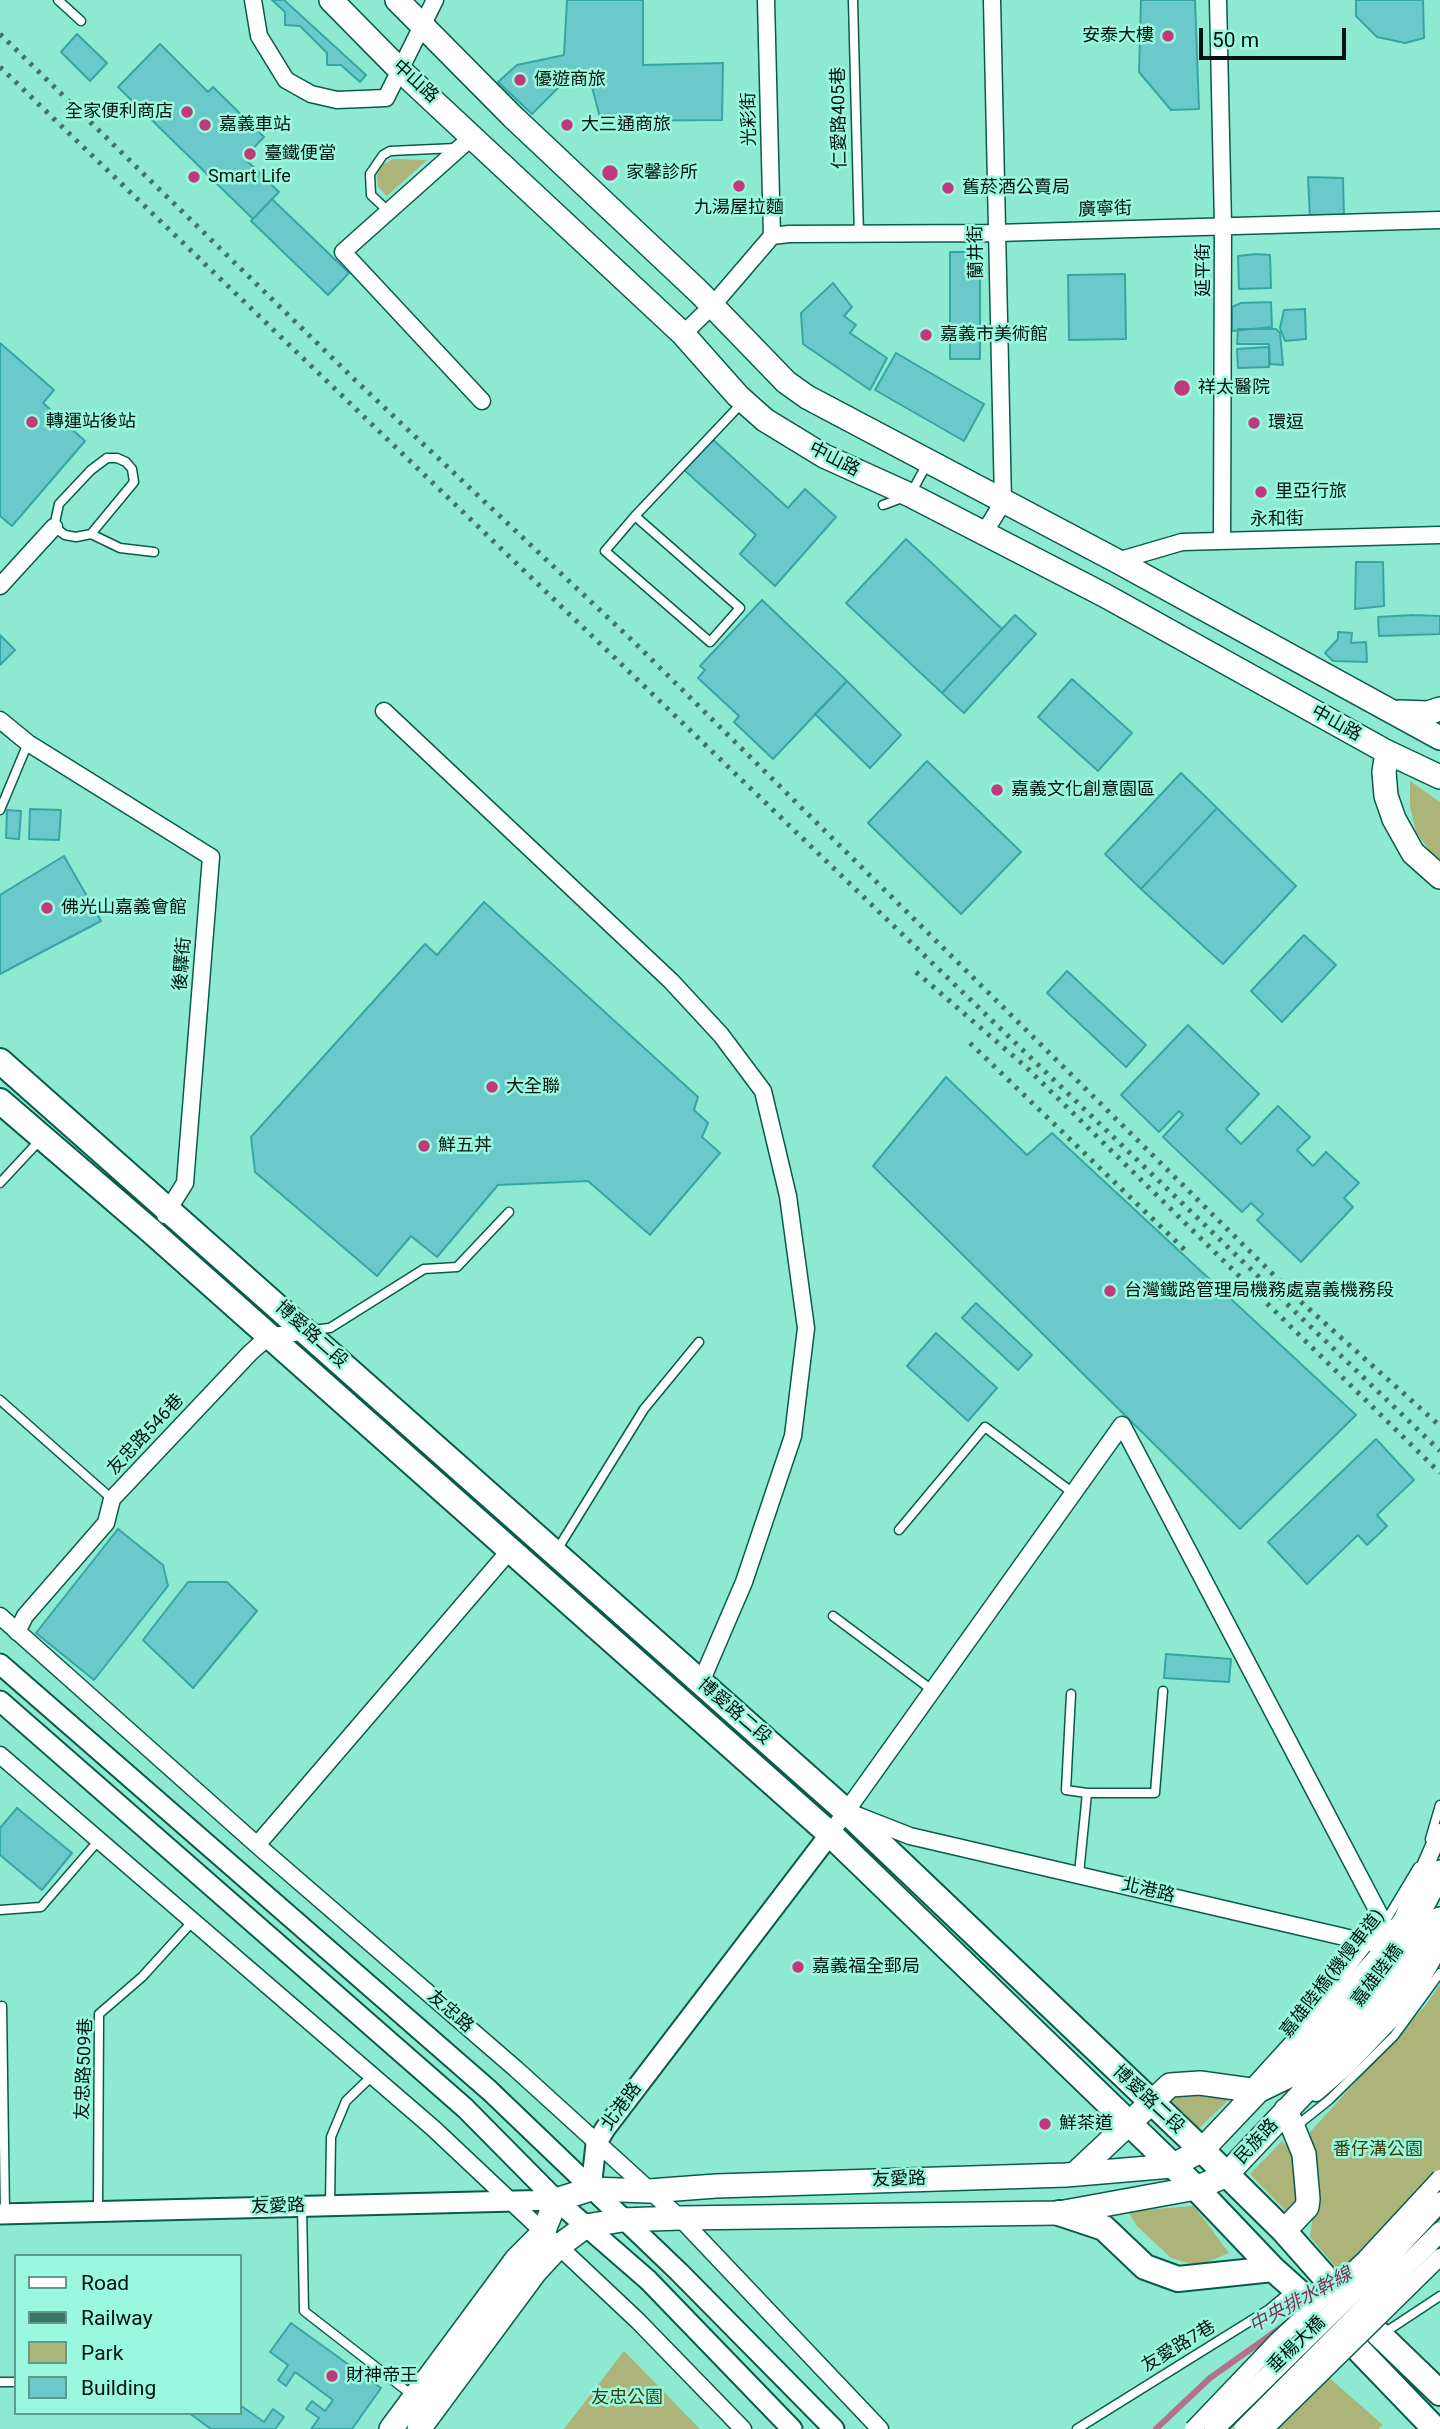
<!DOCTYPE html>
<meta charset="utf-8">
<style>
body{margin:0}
#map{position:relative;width:1440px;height:2429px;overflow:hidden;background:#8dead1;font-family:Roboto,sans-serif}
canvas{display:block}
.legend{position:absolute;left:14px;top:2254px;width:228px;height:161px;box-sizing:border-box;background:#9af8de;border:2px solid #5d9c8b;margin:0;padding:9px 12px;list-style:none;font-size:21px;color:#01130e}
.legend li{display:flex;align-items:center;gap:14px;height:35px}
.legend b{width:35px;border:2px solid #5d9c8b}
.scale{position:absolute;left:1199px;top:28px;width:147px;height:32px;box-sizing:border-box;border:4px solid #01130e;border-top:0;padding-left:9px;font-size:21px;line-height:24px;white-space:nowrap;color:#01130e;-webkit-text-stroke:5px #9af8de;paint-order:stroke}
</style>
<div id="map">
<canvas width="1440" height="2429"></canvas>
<ul class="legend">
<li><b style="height:9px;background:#fff"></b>Road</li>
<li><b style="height:9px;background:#407466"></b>Railway</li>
<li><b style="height:19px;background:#acb479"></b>Park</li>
<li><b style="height:19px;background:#6bc9c9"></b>Building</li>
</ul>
<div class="scale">50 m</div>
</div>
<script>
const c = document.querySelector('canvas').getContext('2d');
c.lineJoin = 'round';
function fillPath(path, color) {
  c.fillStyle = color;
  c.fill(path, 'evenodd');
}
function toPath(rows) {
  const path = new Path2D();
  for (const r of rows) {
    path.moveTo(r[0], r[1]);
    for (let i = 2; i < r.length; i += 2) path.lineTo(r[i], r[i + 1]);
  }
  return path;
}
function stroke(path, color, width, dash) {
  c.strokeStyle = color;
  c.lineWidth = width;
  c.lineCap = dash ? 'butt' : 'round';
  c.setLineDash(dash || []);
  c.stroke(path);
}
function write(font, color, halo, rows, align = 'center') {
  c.font = font + ' Roboto,"Noto Sans TC",sans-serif';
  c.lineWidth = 5;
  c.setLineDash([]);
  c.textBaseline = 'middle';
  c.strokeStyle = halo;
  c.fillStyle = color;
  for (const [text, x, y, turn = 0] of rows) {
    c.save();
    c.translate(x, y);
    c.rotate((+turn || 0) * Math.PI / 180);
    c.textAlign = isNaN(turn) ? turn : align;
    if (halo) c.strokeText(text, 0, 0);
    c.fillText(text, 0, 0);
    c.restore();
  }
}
const green = toPath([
 [393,159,427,160,387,196,378,187,377,175,382,165],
 [1410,781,1440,802,1440,865,1416,832,1410,806],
 [1440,1984,1440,2225,1341,2273,1310,2237,1319,2172,1310,2132,1425,2006],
 [1194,2090,1231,2098,1198,2129,1168,2102,1181,2093],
 [1282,2141,1295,2155,1297,2196,1288,2213,1250,2174],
 [1194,2206,1229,2253,1205,2263,1192,2264,1171,2258,1137,2226,1128,2211],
 [624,2351,700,2429,564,2429],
 [1318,2368,1383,2425,1378,2429,1232,2429]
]);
const stream = toPath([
 [1156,2429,1210,2378,1286,2324]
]);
const building = toPath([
 [272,0,284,0,366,75,360,82,341,65,327,65,327,53,300,26,285,25,285,12,272,0],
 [567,0,643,0,643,65,723,63,722,120,601,121,589,76,571,75,532,114,498,82,517,65,564,55,567,0],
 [1141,0,1195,0,1199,109,1171,110,1139,72,1141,0],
 [1356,0,1423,0,1424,38,1405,43,1377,37,1356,16,1356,0],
 [77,34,107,63,90,81,61,52,77,34],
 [160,44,208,92,213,87,264,137,244,158,279,192,253,219,118,87,160,44],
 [1308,177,1343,178,1344,218,1310,219,1308,177],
 [272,199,349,273,328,295,251,221,272,199],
 [950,252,980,252,980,359,950,359,950,252],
 [1256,254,1270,255,1271,288,1239,289,1238,256,1256,254],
 [1125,274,1126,339,1069,340,1068,275,1125,274],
 [833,283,852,307,844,316,856,325,850,333,887,358,870,390,803,344,801,313,833,283],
 [1271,302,1272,327,1232,331,1232,307,1241,303,1271,302],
 [1305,309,1306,339,1285,341,1280,328,1284,310,1305,309],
 [1238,329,1276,329,1280,333,1283,365,1270,364,1269,344,1237,344,1238,329],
 [0,343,54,390,43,403,85,441,12,526,0,516,0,343],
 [1269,347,1269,367,1238,368,1237,349,1269,347],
 [896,353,984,404,964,441,875,390,896,353],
 [710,437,788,508,805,489,836,517,775,586,740,554,756,535,682,468,710,437],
 [906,539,1002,629,942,693,846,603,906,539],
 [1356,562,1383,562,1384,606,1355,609,1356,562],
 [762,600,847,681,773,759,734,722,739,716,698,678,705,670,700,666,762,600],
 [1015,615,1036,634,964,713,942,693,1015,615],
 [1413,615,1440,616,1440,634,1379,636,1378,617,1413,615],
 [1338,632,1352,633,1351,643,1366,642,1367,662,1333,661,1325,653,1338,639,1338,632],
 [0,635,15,650,0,665,0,635],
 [1072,679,1132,733,1098,771,1038,717,1072,679],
 [847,681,901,735,870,768,815,714,847,681],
 [927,761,1021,852,961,914,868,823,927,761],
 [1181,773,1217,808,1141,889,1105,854,1181,773],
 [1217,808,1296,886,1223,964,1141,889,1217,808],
 [30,809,61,810,59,840,29,839,30,809],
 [7,810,21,811,19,839,6,838,7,810],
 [64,856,101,921,0,974,0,895,64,856],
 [484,902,698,1097,694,1110,708,1123,702,1137,720,1153,650,1235,588,1181,498,1185,437,1257,411,1236,377,1276,255,1172,251,1137,425,944,437,955,484,902],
 [1304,935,1336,965,1282,1022,1251,991,1304,935],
 [1067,971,1146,1045,1126,1067,1047,993,1067,971],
 [1188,1025,1259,1094,1226,1129,1241,1144,1278,1106,1310,1137,1297,1150,1313,1166,1326,1152,1359,1183,1344,1198,1353,1207,1301,1262,1257,1220,1263,1214,1251,1203,1242,1212,1163,1137,1183,1115,1179,1111,1159,1132,1121,1095,1188,1025],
 [946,1077,1027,1155,1052,1133,1356,1415,1240,1529,873,1166,946,1077],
 [976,1303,1032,1355,1018,1370,962,1318,976,1303],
 [936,1333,997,1388,968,1421,907,1366,936,1333],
 [1376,1439,1414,1480,1377,1515,1387,1526,1367,1545,1358,1535,1307,1584,1268,1542,1376,1439],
 [118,1529,163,1565,168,1586,94,1680,36,1633,118,1529],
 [188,1582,227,1582,257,1611,193,1688,143,1640,188,1582],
 [1166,1654,1231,1659,1229,1682,1164,1678,1166,1654],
 [17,1808,72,1853,42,1890,0,1855,0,1828,17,1808],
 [291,2323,381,2388,352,2429,311,2429,319,2418,306,2409,312,2401,325,2411,333,2400,295,2372,286,2386,278,2380,288,2365,270,2352,291,2323],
 [240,2405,264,2422,273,2409,284,2417,275,2429,211,2429,189,2413,240,2413,240,2405]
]);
const service = toPath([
 [58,0,81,21],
 [853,0,859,236],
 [388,211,371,195,370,174,383,155,390,151,456,148],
 [107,458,117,458,126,462,132,469,134,482,91,534,76,537,65,535,54,527,59,504,91,470,107,458],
 [883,505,910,495,927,464],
 [635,516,740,608,710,642,605,551,635,516,741,404],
 [91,534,120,548,154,552],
 [0,810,28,743],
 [0,1183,40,1140],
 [311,1330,330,1328,424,1269,457,1267,509,1212],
 [0,1400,112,1499],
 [899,1530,985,1427,1073,1493],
 [557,1550,644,1409,699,1342],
 [833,1616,932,1690],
 [1071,1694,1066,1790,1087,1793],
 [1430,1839,1440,1805],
 [1079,1874,1087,1793,1155,1793,1163,1691],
 [0,1910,41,1907,99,1840],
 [1385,1922,1418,1867],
 [2,2006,5,2213],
 [1249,2085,1327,1999,1370,1943],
 [1295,2127,1329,2100,1394,2036,1440,1973],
 [330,2205,331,2137,346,2101,372,2076],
 [302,2206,304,2311,412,2395],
 [98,2210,99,2014,142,1977,192,1922],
 [1384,2333,1440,2296],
 [1300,2360,1321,2340],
 [0,2382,16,2382],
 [1251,2405,1277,2384],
 [1077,2429,1268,2310,1292,2290]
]);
const minor = toPath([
 [253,0,259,36,286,80,311,94,337,100,386,98,435,0],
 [766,0,772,236],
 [1218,0,1223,225,1222,541],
 [472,137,343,252,482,401],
 [772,236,789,234,996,233,1440,220],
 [683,334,712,306,772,236],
 [983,535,1003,502,992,0],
 [1117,561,1182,542,1440,535],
 [0,586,54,527],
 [384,711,671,981,721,1035,763,1091,788,1196,806,1328,793,1436,744,1582,701,1682],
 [0,720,28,743,211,857,185,1183,165,1215],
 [0,1616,257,1845,516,2069,680,2218,880,2429],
 [17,1632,25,1616,106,1523,112,1499,250,1353,268,1337,306,1331],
 [0,1755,433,2128,638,2321,743,2429],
 [830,1834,1122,1425,1384,1923,1370,1943,910,1836,859,1816],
 [257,1845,511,1549],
 [1268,2081,1376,1957,1402,1919,1440,1832],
 [1316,2093,1346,2067,1392,2019,1423,1977,1440,1946]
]);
const tertiary = toPath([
 [0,1664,489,2090,679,2272,834,2429],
 [0,1701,465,2108,556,2200,648,2280,792,2429],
 [591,2189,596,2144,605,2129,830,1834],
 [0,2214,556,2200]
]);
const secondary = toPath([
 [331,0,400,70,683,334,738,396,765,420,824,456,910,495,1104,595,1387,752,1440,777],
 [397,0,513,117,699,292,786,382,807,397,1117,561,1440,738],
 [1399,712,1428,713,1440,709],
 [1387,752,1384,772,1386,796,1394,819,1413,853,1440,877],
 [1076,2173,1170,2085,1200,2083,1258,2091],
 [1284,2231,1307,2207,1308,2199,1304,2154,1286,2110],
 [391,2429,516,2260,543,2233,556,2200,591,2189,649,2191,716,2186,1066,2175,1172,2166,1202,2150,1258,2091,1301,2070,1378,1982,1396,1956,1440,1872],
 [419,2429,535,2272,559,2246,586,2226,622,2220,680,2218,1059,2213,1196,2188,1225,2176,1385,2006,1420,1958,1440,1919]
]);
const primary = toPath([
 [0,1061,847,1812,1202,2150,1284,2231,1354,2310,1440,2393],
 [0,1101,151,1231,830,1834,1196,2188,1273,2269,1332,2322,1435,2429],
 [1059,2213,1104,2228,1145,2267,1178,2279,1273,2269]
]);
const rail = toPath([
 [0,34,355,380,636,644,1300,1301,1440,1426],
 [0,67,1440,1451],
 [916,972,1026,1067,1440,1473],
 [970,1043,1185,1250]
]);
const minorBridge = toPath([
 [1193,2429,1278,2340,1365,2259,1440,2178],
 [1265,2429,1440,2257]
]);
const tertiaryBridge = toPath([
 [1214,2429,1386,2260,1440,2202],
 [1244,2429,1440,2232]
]);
const markers = [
 [1168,36,7,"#c03a7b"],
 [520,80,7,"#c03a7b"],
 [187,112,7,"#c03a7b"],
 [205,125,7,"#c03a7b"],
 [567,125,7,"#c03a7b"],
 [250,154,7,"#c03a7b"],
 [610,173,9,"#c03a7b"],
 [194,177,7,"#c03a7b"],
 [739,186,7,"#c03a7b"],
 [948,188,7,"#c03a7b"],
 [926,335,7,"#c03a7b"],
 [1182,388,9,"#c03a7b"],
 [32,422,7,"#c03a7b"],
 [1254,423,7,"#c03a7b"],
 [1261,492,7,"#c03a7b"],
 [997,790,7,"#c03a7b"],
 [47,908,7,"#c03a7b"],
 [492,1087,7,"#c03a7b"],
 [424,1146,7,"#c03a7b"],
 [1110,1291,7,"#c03a7b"],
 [798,1967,7,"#c03a7b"],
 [1045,2124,7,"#c03a7b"],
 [332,2376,7,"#c03a7b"]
];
const poiNames = [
 ["安泰大樓",1154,36,"right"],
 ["優遊商旅",534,80],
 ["全家便利商店",173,112,"right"],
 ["嘉義車站",219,125],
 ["大三通商旅",581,125],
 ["臺鐵便當",264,154],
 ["家馨診所",626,173],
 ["Smart Life",208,177],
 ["舊菸酒公賣局",962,188],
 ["九湯屋拉麵",739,208,"center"],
 ["嘉義市美術館",940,335],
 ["祥太醫院",1198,388],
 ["轉運站後站",46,422],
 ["環逗",1268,423],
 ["里亞行旅",1275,492],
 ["嘉義文化創意園區",1011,790],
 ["佛光山嘉義會館",61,908],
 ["大全聯",506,1087],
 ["鮮五丼",438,1146],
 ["台灣鐵路管理局機務處嘉義機務段",1124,1291],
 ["嘉義福全郵局",812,1967],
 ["鮮茶道",1059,2124],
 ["財神帝王",346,2376]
];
const streetNames = [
 ["中山路",415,82,42],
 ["仁愛路405巷",840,118,-91],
 ["光彩街",750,119,-91],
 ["廣寧街",1105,210,-2],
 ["蘭井街",977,252,-91],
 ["延平街",1204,270,-90],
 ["中山路",834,460,27],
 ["永和街",1277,520,-1],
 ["中山路",1336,724,29],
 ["後驛街",183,964,-85],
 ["博愛路二段",311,1335,42],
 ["友忠路546巷",146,1435,-47],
 ["博愛路二段",734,1712,41],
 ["北港路",1148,1891,13],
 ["嘉雄陸橋(機慢車道)",1333,1974,-52],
 ["嘉雄陸橋",1378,1976,-53],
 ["友忠路",450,2012,41],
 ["友忠路509巷",85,2069,-88],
 ["博愛路二段",1148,2100,43],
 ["北港路",622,2107,-54],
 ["民族路",1257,2142,-47],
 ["友愛路",899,2180,-2],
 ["友愛路",278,2207,-2],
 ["垂楊大橋",1297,2345,-44],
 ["友愛路7巷",1179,2347,-31]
];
const parkNames = [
 ["番仔溝公園",1378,2150],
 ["友忠公園",627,2398]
];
const waterNames = [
 ["中央排水幹線",1301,2301,-29]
];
fillPath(green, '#acb479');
stroke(stream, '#b3718b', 6);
fillPath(building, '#6bc9c9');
stroke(building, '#38a5a5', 2);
stroke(service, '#085c4c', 11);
stroke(minor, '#085c4c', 19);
stroke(tertiary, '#085c4c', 23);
stroke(secondary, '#085c4c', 26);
stroke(primary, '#085c4c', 28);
stroke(service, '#fff', 8);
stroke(minor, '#fff', 16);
stroke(tertiary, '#fff', 19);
stroke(secondary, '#fff', 23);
stroke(primary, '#fff', 24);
stroke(rail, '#407466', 5, [3.5, 7]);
stroke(minorBridge, '#085c4c', 19, []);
stroke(tertiaryBridge, '#085c4c', 23, []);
stroke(minorBridge, '#fff', 16);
stroke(tertiaryBridge, '#fff', 19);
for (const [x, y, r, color] of markers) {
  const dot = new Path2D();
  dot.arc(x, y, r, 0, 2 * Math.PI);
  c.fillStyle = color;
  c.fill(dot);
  stroke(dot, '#9af8de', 2.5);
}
write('18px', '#01130e', '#9af8de', poiNames, 'left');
write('18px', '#01130e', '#9af8de', streetNames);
write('18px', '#393e09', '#9af8de', parkNames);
write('italic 19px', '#823055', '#9af8de', waterNames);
</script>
